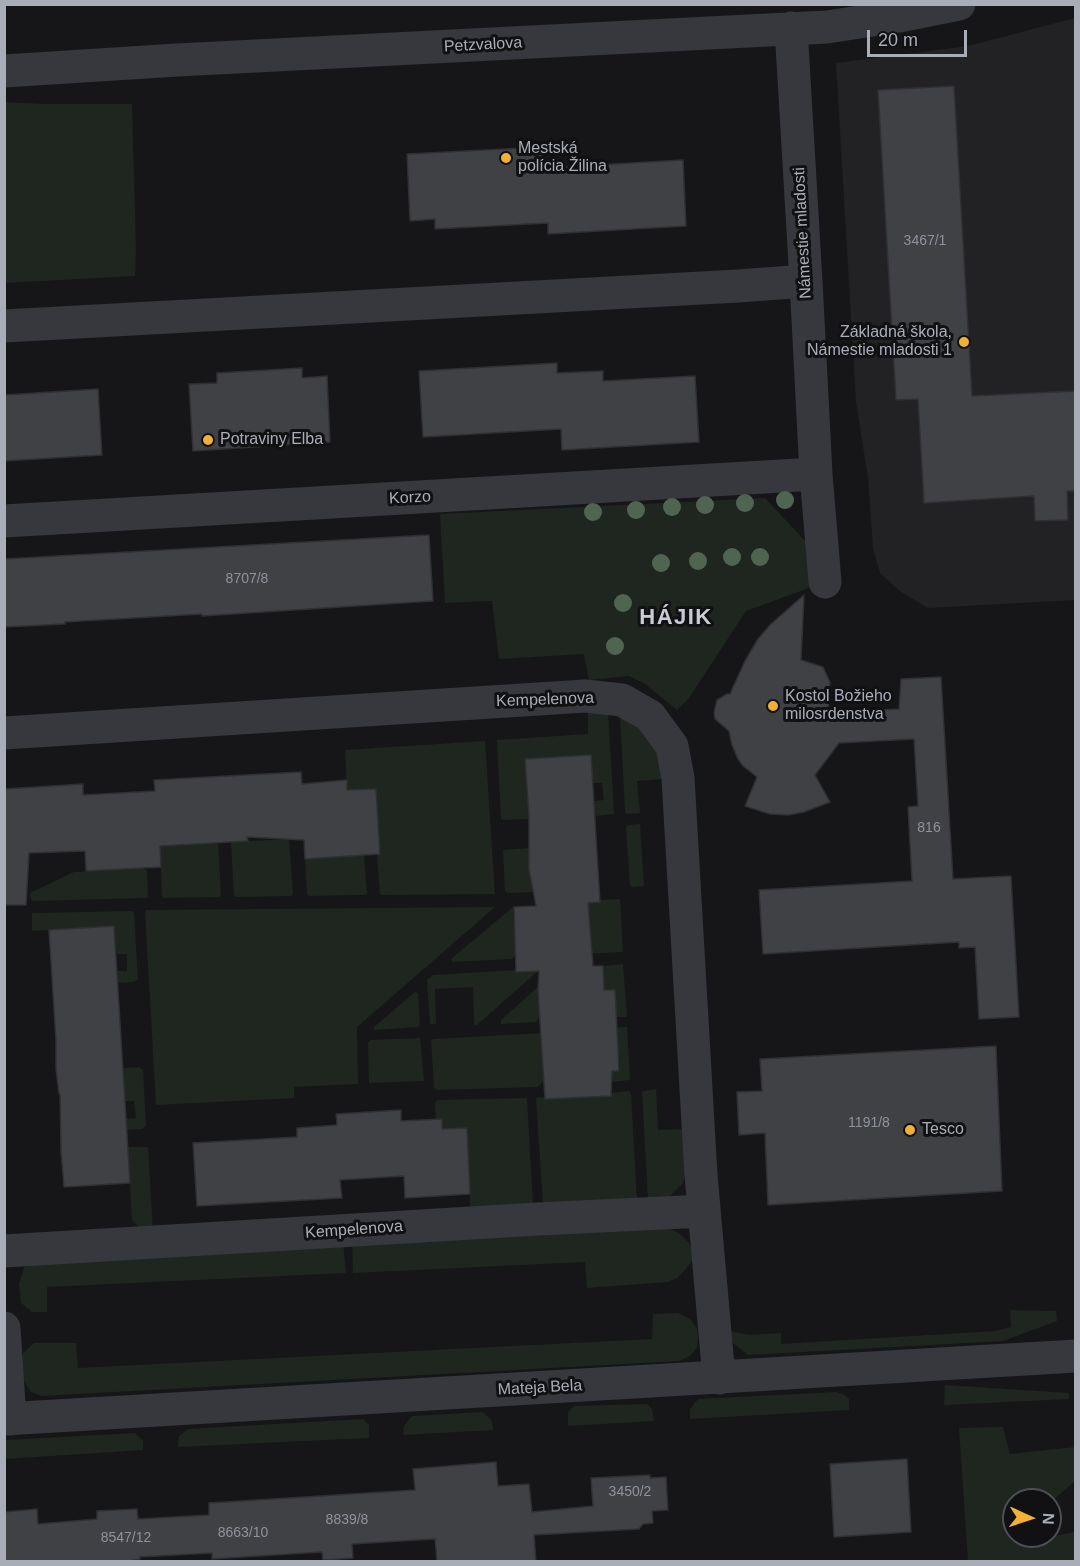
<!DOCTYPE html>
<meta charset="utf-8">
<style>
body{margin:0}
#map{position:relative;width:1080px;height:1566px;overflow:hidden;background:#161618;font-family:Helvetica,sans-serif}
canvas{display:block}
.frame{position:absolute;inset:0;border:6px solid #a8adb8;pointer-events:none}
.north{position:absolute;left:1002px;top:1488px;width:60px;height:60px;box-sizing:border-box;background:#111113;border:2px solid #4d4f55;border-radius:50%;rotate:93deg;font-size:16px;font-weight:700;line-height:24px;text-align:center;color:#a8adb8}
.north::after{content:'';display:block;margin:auto;width:21px;height:27px;background:#f2b134;clip-path:polygon(50% 0,100% 100%,50% 72%,0 100%)}
.scale{position:absolute;left:867px;top:30px;width:100px;height:27px;box-sizing:border-box;border:3px solid #a8adb8;border-top:0;padding-left:8px;font-size:18px;line-height:21px;white-space:nowrap;color:#a8adb8;-webkit-text-stroke:4px #111113;paint-order:stroke}
</style>
<div id="map">
<canvas width="1080" height="1566"></canvas>
<div class="frame"></div>
<div class="north">N</div>
<div class="scale">20 m</div>
</div>
<script>
const c = document.querySelector('canvas').getContext('2d');
c.lineJoin = 'round';
function fillPath(path, color) {
  c.fillStyle = color;
  c.fill(path, 'evenodd');
}
function toPath(rows) {
  const path = new Path2D();
  for (const r of rows) {
    path.moveTo(r[0], r[1]);
    for (let i = 2; i < r.length; i += 2) path.lineTo(r[i], r[i + 1]);
  }
  return path;
}
function stroke(path, color, width, dash) {
  c.strokeStyle = color;
  c.lineWidth = width;
  c.lineCap = dash ? 'butt' : 'round';
  c.setLineDash(dash || []);
  c.stroke(path);
}
function write(font, color, halo, rows, align = 'center') {
  c.font = font + ' Helvetica,sans-serif';
  c.lineWidth = 6;
  c.setLineDash([]);
  c.textBaseline = 'middle';
  c.strokeStyle = halo;
  c.fillStyle = color;
  for (const [text, x, y, turn = 0] of rows) {
    c.save();
    c.translate(x, y);
    c.rotate((+turn || 0) * Math.PI / 180);
    c.textAlign = isNaN(turn) ? turn : align;
    if (halo) c.strokeText(text, 0, 0);
    c.fillText(text, 0, 0);
    c.restore();
  }
}
const built = toPath([
 [1075,18,1075,600,928,608,901,592,880,573,873,548,868,478,856,402,836,63,968,46]
]);
const green = toPath([
 [5,102,44,104,132,104,136,249,135,276,5,283],
 [765,498,808,544,809,588,746,611,689,698,677,710,645,684,629,676,589,680,584,654,499,659,492,601,445,603,440,514],
 [588,710,608,712,614,814,595,816,594,801,604,800,602,783,592,783,591,755,525,759,531,816,529,817,529,819,504,820,501,819,497,740,588,734],
 [620,715,631,722,644,733,657,753,663,779,637,781,640,813,627,814,625,812],
 [485,741,495,894,382,895,380,894,377,855,380,854,376,789,347,790,345,750],
 [640,824,644,886,632,887,630,885,626,827,628,825],
 [289,839,293,894,291,896,236,897,234,895,231,842],
 [218,843,221,895,219,897,164,898,162,896,160,846],
 [530,848,533,892,509,893,505,891,503,850],
 [364,855,367,894,364,895,309,896,307,894,305,859],
 [143,868,147,871,148,897,146,898,33,901,31,899,30,894,32,892,74,872],
 [620,899,623,952,582,954,591,943,590,926,579,904,599,902,600,900],
 [495,907,357,1027,358,1084,294,1087,294,1098,156,1105,145,912,146,910],
 [513,907,516,954,512,959,453,962,451,959],
 [132,911,134,913,138,979,134,982,118,983,117,971,127,971,127,954,117,954,114,926,32,931,32,913],
 [623,964,627,1017,606,1017,606,1007,616,1006,615,990,604,990,603,966],
 [516,970,517,972,538,971,477,1025,474,1025,473,987,435,989,436,1024,430,1024,427,980,433,975],
 [539,986,540,1016,536,1022,501,1024,501,1020],
 [415,992,418,993,420,1025,418,1027,374,1030,374,1027],
 [627,1027,630,1080,610,1082,610,1072,620,1071,619,1054,608,1054,607,1028],
 [542,1033,544,1080,538,1087,437,1090,434,1088,431,1040,434,1039],
 [420,1038,424,1081,369,1083,368,1042,371,1040],
 [139,1067,143,1070,146,1126,142,1129,127,1130,126,1119,136,1118,134,1101,125,1101,123,1068],
 [656,1089,658,1130,683,1129,686,1171,683,1183,668,1198,648,1200,642,1092,644,1091],
 [629,1091,631,1094,637,1201,543,1206,536,1098,545,1097,545,1099,610,1096,611,1093],
 [527,1098,533,1206,470,1209,470,1193,467,1128,442,1129,442,1119,436,1119,435,1102,438,1100],
 [128,1147,148,1147,153,1231,142,1230,132,1220],
 [664,1226,679,1233,689,1243,693,1253,692,1261,685,1270,677,1278,668,1282,587,1288,585,1262,353,1273,352,1241],
 [343,1242,346,1273,47,1287,47,1312,32,1312,21,1303,19,1284,25,1265],
 [1010,1310,1056,1311,1057,1321,1003,1341,748,1355,732,1342,730,1331,749,1335,781,1333,781,1344,995,1331,1011,1327],
 [678,1313,690,1319,697,1328,698,1339,697,1348,690,1356,679,1361,42,1396,31,1392,21,1376,21,1362,23,1353,34,1343,76,1343,78,1368,652,1339,653,1314],
 [945,1385,1069,1393,1069,1399,944,1405],
 [836,1392,843,1394,849,1399,849,1410,690,1419,690,1409,698,1399],
 [647,1404,652,1409,654,1421,568,1426,568,1412,574,1406],
 [483,1412,492,1421,493,1430,403,1435,404,1426,412,1416],
 [363,1419,369,1425,369,1438,178,1447,179,1436,188,1429],
 [1003,1427,1010,1454,1075,1447,1075,1481,1050,1503,1050,1500,1014,1500,1014,1536,1034,1536,1038,1539,1075,1532,1075,1561,968,1561,959,1428],
 [135,1433,143,1441,143,1450,5,1459,5,1440]
]);
const building = toPath([
 [954,86,972,396,1076,391,1076,491,1067,491,1068,520,1035,521,1034,496,924,503,918,399,896,400,878,90,954,86],
 [544,147,545,168,683,160,686,226,548,234,548,223,435,229,435,219,410,221,407,154,544,147],
 [557,363,557,373,603,371,603,381,695,376,699,442,562,450,561,429,423,437,419,371,557,363],
 [302,368,302,378,327,376,330,442,193,451,189,384,217,383,217,373,302,368],
 [98,389,102,455,4,461,4,395,98,389],
 [429,535,433,601,202,616,202,614,65,622,65,624,4,627,4,559,429,535],
 [804,595,801,660,823,667,830,682,828,713,899,709,901,679,941,677,953,879,1011,876,1019,1017,979,1019,975,947,959,948,959,942,763,954,759,890,912,881,908,807,918,806,914,739,839,743,815,775,830,802,804,812,788,815,770,814,745,806,757,777,743,766,738,759,732,745,729,731,715,719,714,713,715,708,717,700,727,694,730,694,745,661,758,639,770,625,804,595],
 [591,755,600,902,588,903,593,966,603,966,604,990,615,990,619,1071,612,1071,611,1096,545,1099,538,990,539,971,516,972,514,907,536,906,529,869,529,816,525,759,591,755],
 [301,772,302,784,347,780,347,790,376,789,380,854,305,859,304,840,247,837,248,841,160,846,161,867,86,871,85,851,29,853,26,905,4,905,4,789,83,784,83,795,155,791,154,780,301,772],
 [114,926,130,1183,64,1187,61,1151,60,1094,59,1094,56,1069,56,1041,49,930,114,926],
 [996,1046,1002,1191,768,1205,765,1133,739,1135,737,1092,762,1091,760,1059,996,1046],
 [401,1110,401,1121,442,1119,442,1129,467,1128,470,1194,405,1198,404,1176,340,1180,342,1198,197,1206,193,1143,297,1137,297,1128,337,1125,336,1114,401,1110],
 [907,1459,911,1532,834,1537,830,1464,907,1459],
 [496,1462,498,1486,529,1484,532,1512,593,1506,591,1478,650,1475,650,1478,666,1477,668,1510,652,1511,653,1523,643,1524,639,1529,534,1535,536,1562,437,1562,435,1539,352,1544,353,1558,323,1560,322,1552,212,1559,212,1553,140,1557,140,1559,124,1562,4,1562,4,1512,37,1509,38,1524,97,1519,97,1511,137,1509,138,1519,209,1515,209,1503,415,1490,413,1469,496,1462]
]);
const street = toPath([
 [791,28,806,281,816,474,825,582],
 [4,71,177,60,827,27,899,16,959,4],
 [4,326,738,286,806,281],
 [4,521,816,474],
 [4,733,585,696,622,700,650,716,672,746,678,778,701,1175,719,1378],
 [4,1251,538,1219,704,1211],
 [4,1328,10,1419],
 [4,1419,1076,1356]
]);
const trees = [
 [785,500],
 [745,503],
 [705,505],
 [672,507],
 [636,510],
 [593,512],
 [732,557],
 [760,557],
 [698,561],
 [661,563],
 [623,603],
 [615,646]
];
const markers = [
 [506,158,6,"#f2b134"],
 [964,342,6,"#f2b134"],
 [208,440,6,"#f2b134"],
 [773,706,6,"#f2b134"],
 [910,1130,6,"#f2b134"]
];
const numberNames = [
 ["3467/1",925,241],
 ["8707/8",247,579],
 ["816",929,828],
 ["1191/8",869,1123],
 ["3450/2",630,1492],
 ["8839/8",347,1520],
 ["8663/10",243,1533],
 ["8547/12",126,1538]
];
const streetNames = [
 ["Petzvalova",483,45,-3],
 ["Námestie mladosti",803,233,-93],
 ["Korzo",410,498,-3],
 ["Kempelenova",545,700,-2],
 ["Kempelenova",354,1230,-4],
 ["Mateja Bela",540,1388,-3]
];
const poiNames = [
 ["Mestská",518,149],
 ["polícia Žilina",518,167],
 ["Základná škola,",952,333,"right"],
 ["Námestie mladosti 1",952,351,"right"],
 ["Potraviny Elba",220,440],
 ["Kostol Božieho",785,697],
 ["milosrdenstva",785,715],
 ["Tesco",922,1130]
];
const districtNames = [
 ["HÁJIK",676,618]
];
fillPath(built, '#222225');
fillPath(green, '#1e261f');
fillPath(building, '#404145');
stroke(building, '#303034', 1.5);
stroke(street, '#37383d', 33);
c.fillStyle = '#506452';
for (const [x, y] of trees) {
  c.beginPath();
  c.arc(x, y, 9, 0, 2 * Math.PI);
  c.fill();
}
for (const [x, y, r, color] of markers) {
  const dot = new Path2D();
  dot.arc(x, y, r, 0, 2 * Math.PI);
  c.fillStyle = color;
  c.fill(dot);
  stroke(dot, '#111113', 2);
}
write('14px', '#8e929b', null, numberNames);
write('16px', '#a8adb8', '#111113', streetNames);
write('16px', '#a8adb8', '#111113', poiNames, 'left');
c.letterSpacing = '1.5px';
write('bold 22px', '#c9ccd4', '#111113', districtNames);
c.letterSpacing = '0px';
</script>
